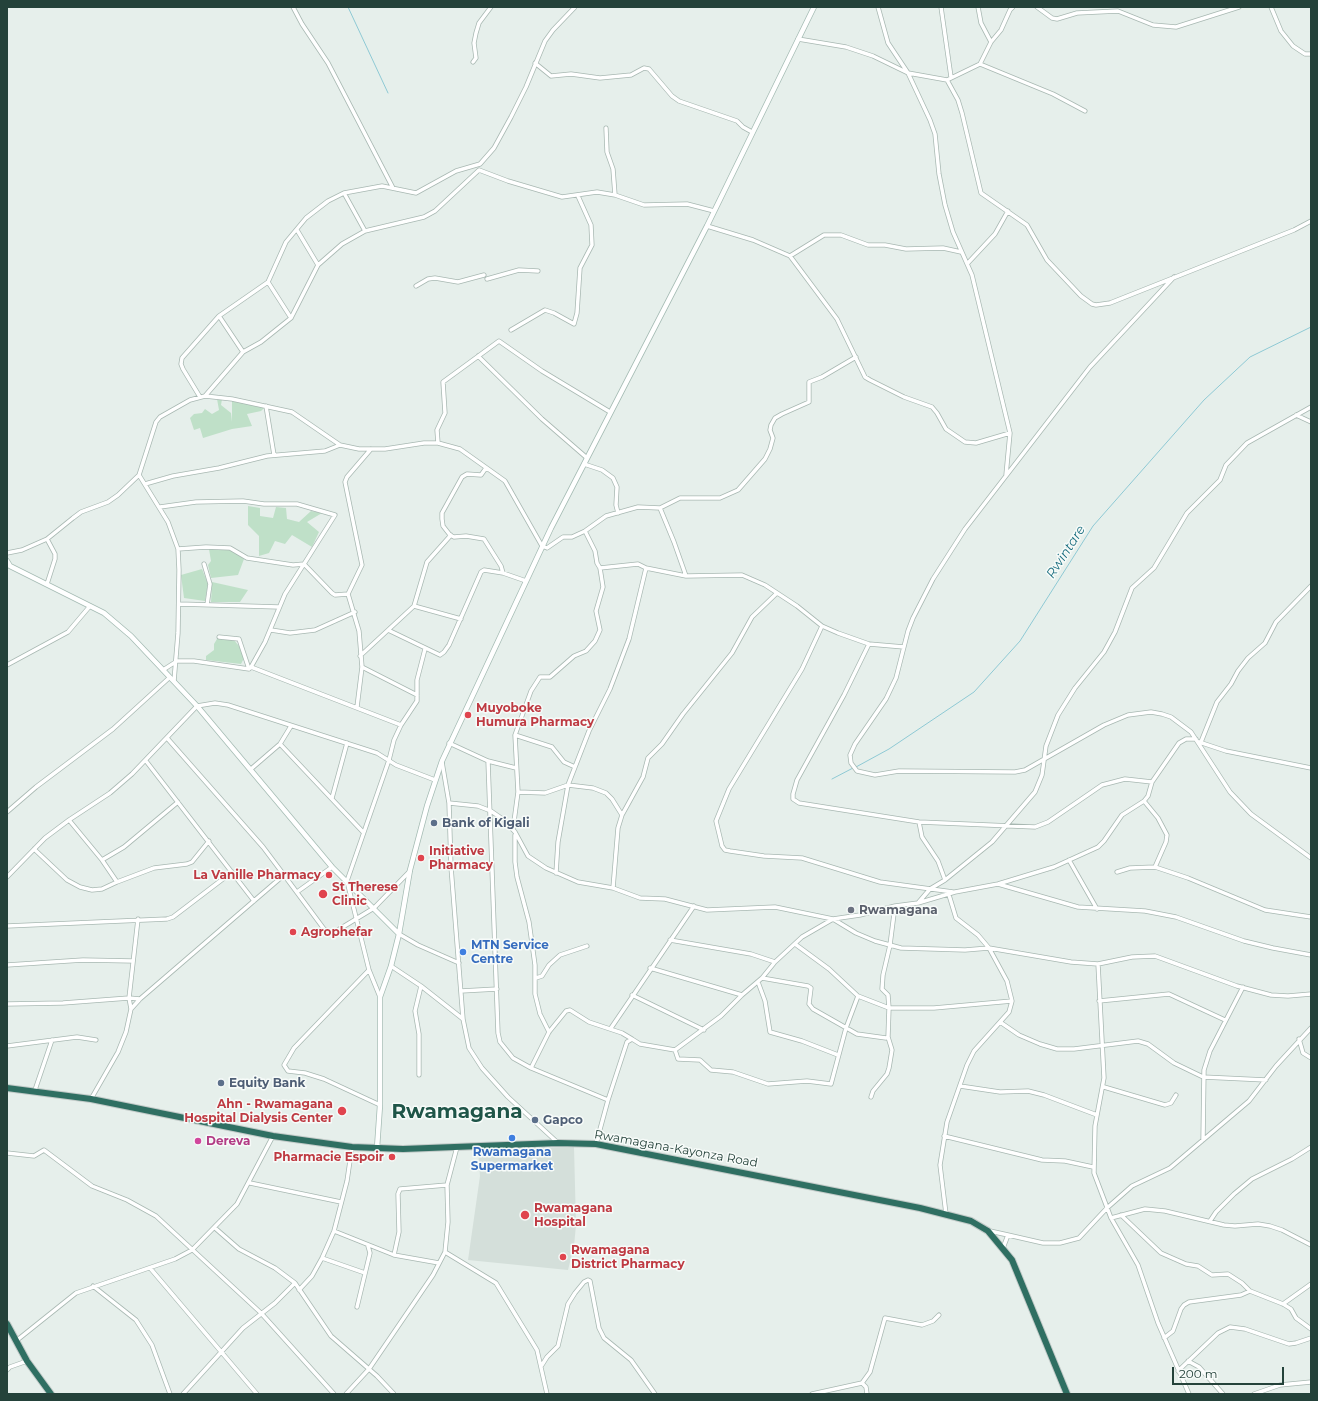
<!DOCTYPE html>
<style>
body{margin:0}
#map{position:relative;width:1318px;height:1401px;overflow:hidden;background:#e6efeb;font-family:Montserrat,sans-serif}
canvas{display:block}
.frame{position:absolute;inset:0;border:8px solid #24423a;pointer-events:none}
.scale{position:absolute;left:1172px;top:1367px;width:112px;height:18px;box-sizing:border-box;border:2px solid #24423a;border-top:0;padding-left:5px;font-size:12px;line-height:14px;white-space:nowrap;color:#24423a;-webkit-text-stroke:3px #f7fbf9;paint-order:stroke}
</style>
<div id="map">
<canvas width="1318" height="1401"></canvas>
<div class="frame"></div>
<div class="scale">200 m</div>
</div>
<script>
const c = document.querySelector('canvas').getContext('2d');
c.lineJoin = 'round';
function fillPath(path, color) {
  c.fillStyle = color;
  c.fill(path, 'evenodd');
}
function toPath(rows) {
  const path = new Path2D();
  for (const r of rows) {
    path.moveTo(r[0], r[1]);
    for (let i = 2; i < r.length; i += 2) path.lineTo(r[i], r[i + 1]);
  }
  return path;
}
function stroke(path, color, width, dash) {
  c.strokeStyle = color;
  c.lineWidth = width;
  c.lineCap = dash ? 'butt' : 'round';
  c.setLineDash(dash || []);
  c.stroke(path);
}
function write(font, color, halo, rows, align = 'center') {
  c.font = font + ' Montserrat,sans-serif';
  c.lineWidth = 3;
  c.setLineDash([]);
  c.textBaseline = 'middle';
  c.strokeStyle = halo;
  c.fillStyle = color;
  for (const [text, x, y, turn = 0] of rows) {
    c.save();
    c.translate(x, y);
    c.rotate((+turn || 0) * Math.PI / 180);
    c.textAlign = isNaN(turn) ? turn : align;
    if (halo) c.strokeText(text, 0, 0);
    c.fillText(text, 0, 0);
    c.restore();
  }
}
const built = toPath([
 [574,1147,576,1225,574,1246,568,1270,468,1260,480,1176,478,1150]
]);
const green = toPath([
 [217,399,222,399,221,405,231,413,232,422,232,399,266,406,261,411,247,414,252,426,232,429,203,438,200,428,194,430,190,418,194,414,202,413,205,409,212,414,219,410],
 [248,506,260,508,260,516,273,518,276,507,286,508,287,519,299,522,311,511,322,513,307,522,319,532,312,547,292,535,285,544,275,541,269,553,259,556,259,536,248,525],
 [209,549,231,550,244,559,238,575,211,578,208,565,211,561],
 [202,569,208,584,205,601,184,598,181,575],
 [212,582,248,590,240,602,211,602],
 [222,638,233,639,239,646,244,658,241,664,206,660,206,656,214,650,214,644,217,639]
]);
const stream = toPath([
 [348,7,388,93],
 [856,767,889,749,974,692,1020,641,1093,526,1204,400,1250,357,1311,327],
 [832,779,853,768]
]);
const street = toPath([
 [293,7,302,24,328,63,393,188],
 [878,7,888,43,908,73,930,120,935,134,939,174,945,205,953,232,972,275,1010,433,1006,475],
 [941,7,951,77],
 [978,7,981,23,991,42],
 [1037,7,1052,18,1057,19,1077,13,1118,11,1153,25,1176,27,1239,7],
 [1271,7,1281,31,1293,46,1305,54,1311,54],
 [798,39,846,47,873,56,908,73,947,80,980,64,991,42,1001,30,1010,10,1013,7],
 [473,62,476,58,474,43,476,33,479,23,491,7],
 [535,63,551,76,571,74,600,78,631,75,644,68,649,69,672,96,679,101,737,121,743,127,752,132],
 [980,64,1053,94,1085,111],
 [947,80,958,100,962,113,981,193,1027,225,1047,260,1081,296,1092,304,1096,305,1110,303,1294,230,1311,221],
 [606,128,607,152,613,169,615,195],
 [344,193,365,231],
 [707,226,753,240,790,256,837,319,865,377,870,380,904,397,932,407,937,413,946,429,965,442,976,443,1010,433],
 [297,230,318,265],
 [790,256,824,235,841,235,868,245,885,245,906,249,943,248,961,252],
 [967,264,995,234,1008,211],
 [1174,277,1090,367,965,529,933,579,913,618,908,631,896,678,886,699,855,744,850,755,851,763,857,771,875,775,899,771,1015,772,1025,770,1104,725,1128,715,1151,712,1162,714,1171,717,1191,732,1230,792,1251,814,1311,858],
 [487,279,519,270,538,271],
 [268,282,291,318],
 [416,286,428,279,435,278,458,282,484,275],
 [219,316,243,352],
 [511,330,545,310,554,313,574,324,577,313,580,268,592,245,591,225,578,196],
 [478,356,542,419,587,458],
 [205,396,243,352,261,342,291,318,318,265,342,244,365,231,424,217,435,211,479,170,508,181,562,197,597,192,615,195,644,205,687,204,714,211],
 [200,397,183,369,181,364,182,358,219,316,268,282,286,242,306,218,328,201,344,193,382,186,416,193,456,171,480,164,494,148,511,117,526,87,545,41,553,30,575,7],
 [266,406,274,455],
 [1296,415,1311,422],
 [438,443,437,430,445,413,443,382,499,341,542,371,610,412],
 [584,464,602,470,613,478,617,487,616,505,618,513],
 [486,468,481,475,467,474,462,477,442,513,442,519,443,526,450,535,454,537,466,536,484,539,501,566,503,573],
 [139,475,168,522,178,549,179,570,178,633,174,681],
 [145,484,173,476,219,468,267,456,325,451,340,445],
 [160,507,196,502,243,501,264,504,297,504,335,515,285,594,265,642,251,667],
 [660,508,674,542,686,576],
 [178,549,206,547,230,548,247,558,293,565,304,564,332,593,335,595,348,594,359,631,362,667,357,707],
 [7,553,22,550,47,539,73,518,81,512,108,502,118,495,139,475,156,422,160,417,190,400,205,396,232,399,292,412,340,445,359,449,385,449,424,443,438,443,460,449,505,481,542,546,547,548,563,537,572,537,585,531,606,516,638,507,660,508,680,498,720,498,738,490,765,459,770,449,773,438,770,430,771,425,775,418,782,414,809,402,809,382,822,377,856,357],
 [204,564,210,584,207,605],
 [600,568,638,564,646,568,686,576,742,575,765,585,797,606,822,626,838,633,869,644,904,647],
 [47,584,55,559,55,554,47,539],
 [348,594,362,565,345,482,347,477,371,449],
 [179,604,279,607],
 [414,606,461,619],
 [822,626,802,669,729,789,716,821,722,846,725,850,730,851,764,856,802,858,880,882,953,892],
 [271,630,290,633,315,630,355,612],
 [388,630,440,655,444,652,449,645,481,572,484,570,503,573,526,581],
 [219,637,239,639,249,669],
 [869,644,844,695,797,780,793,794,793,799,799,803,919,822,1035,827,1048,822,1102,785,1125,779,1152,782],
 [360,656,414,606,427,562,451,535],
 [7,665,68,632,90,606],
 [362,667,417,695],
 [163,670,177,661,194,661,249,669,251,667,401,725,394,740,389,760,347,881,369,970,380,997],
 [401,725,417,701,417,680,425,649],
 [515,735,552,747,564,762,575,767],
 [167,738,263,847,284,875],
 [1199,742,1226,751,1311,768],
 [1201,742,1217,702,1231,684,1238,671,1248,658,1265,643,1276,622,1311,586],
 [449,743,488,761,516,768],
 [280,744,363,832],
 [146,761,254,901],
 [488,761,498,1033,500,1042,513,1058,531,1068,608,1100],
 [442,762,449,803,451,867,463,1019,469,1048,482,1068,508,1097,557,1142],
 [251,769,280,744,291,726],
 [518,792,545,793,568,785,593,788,606,793,612,799,622,815],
 [332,798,347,743],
 [1144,801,1158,818,1167,835,1166,842,1155,867],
 [449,803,478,806,491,811,504,820,515,832,528,856,546,868,578,882,613,888,640,898,665,899,707,910,775,907,833,919,856,933,875,941,901,948,965,950,989,948,1071,962,1098,964,1132,957,1155,956,1237,986,1271,995,1288,996,1311,994],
 [7,812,36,787,113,729,169,678],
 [69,820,102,860,117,882],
 [919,822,922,837,938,861,945,880],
 [513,829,518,792,515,735,531,691,540,677,550,677,574,656,586,651,595,641,600,630,596,611,603,587,600,568,597,563,595,551,585,531],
 [515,835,515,862,517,877,529,922,535,965,535,994,540,1014,549,1032],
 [34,849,67,880,80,887,92,890,102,889,117,882,154,868,187,864,192,862,209,841],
 [102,860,124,847,178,802],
 [1069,860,1097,909],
 [1117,872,1130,868,1155,867,1188,878,1265,910,1311,917],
 [556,873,558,842,568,785,589,731,610,689,629,639,646,568],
 [7,877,45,838,69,820,110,793,132,774,197,706,215,703,228,705,377,753,396,765,435,780],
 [998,884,1078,907,1145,911,1176,917,1244,941,1273,948,1311,955],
 [613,888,618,828,622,815,643,777,648,758,662,744,683,714,732,653,752,617,777,593],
 [297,892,332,867],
 [918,903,930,889,945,880,992,842,1035,792,1042,775,1046,746,1058,715,1075,688,1104,652,1115,632,1132,588,1154,568,1187,513,1220,480,1226,465,1247,443,1311,407],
 [7,926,167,919,173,917,232,872],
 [399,934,418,945,459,963],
 [670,940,751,954,775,962],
 [795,944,829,969,858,996,889,1008,934,1008,1012,1001],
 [1098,964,1104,1078,1095,1126,1094,1173,1111,1218,1138,1265,1158,1323,1189,1394],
 [7,965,83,960,133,961],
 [391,966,421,986,463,1019],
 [650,968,742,995],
 [369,970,294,1048,284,1065,288,1071,305,1073,324,1079,380,1105],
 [536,978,542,976,549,965,560,955,587,946],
 [762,978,808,986,811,988,809,1004,813,1009,857,1034,886,1038,888,1037,889,1008,888,995,882,989,883,975,890,945,895,906],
 [758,982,765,1001,770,1032,802,1041,838,1055],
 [461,991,497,989],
 [632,995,704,1030],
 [1099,1001,1169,994,1225,1020],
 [7,1004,63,1003,129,998,140,999],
 [131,1009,129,998,138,919],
 [1000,1022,1019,1035,1040,1044,1057,1049,1074,1049,1138,1041,1148,1044,1174,1063,1203,1077,1266,1080],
 [611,1028,694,906],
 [1299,1039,1303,1053,1311,1058],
 [7,1046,77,1037,96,1040],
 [675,1050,678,1059,700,1060,711,1070,733,1072,768,1084,807,1081,831,1084,846,1028,858,996],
 [531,1068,549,1032,566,1011,570,1010,589,1022,622,1033,632,1039],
 [419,1075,419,1034,415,1011,421,986],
 [960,1086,1000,1092,1028,1091,1044,1095,1097,1115],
 [1104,1087,1165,1105,1171,1103,1176,1095],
 [35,1090,52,1040],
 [871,1097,873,1091,887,1074,889,1068,892,1050,888,1037],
 [91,1099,118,1052,126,1032,131,1009,140,999,284,875,324,929,333,933,374,908,410,871],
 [944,1136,1042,1160,1065,1161,1093,1167],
 [1203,1140,1204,1070,1210,1051,1243,987],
 [596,1144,608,1100,627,1042,632,1039,640,1044,675,1050,721,1016,742,995,762,978,775,962,802,937,833,919,860,915,895,906,918,903,955,892,998,884,1054,867,1098,847,1104,841,1122,815,1144,801,1148,796,1152,782,1179,743,1186,739,1196,739],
 [7,1153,34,1156,44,1150,92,1186,127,1200,156,1216,261,1313,334,1394],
 [250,1183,341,1202],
 [946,1214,940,1165,947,1122,967,1065,974,1051,1009,1012,1012,1001,1007,981,989,948,978,935,956,918,949,895],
 [1121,1215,1161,1253,1186,1264,1198,1266,1212,1275,1228,1274,1242,1283,1250,1291],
 [1111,1218,1145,1209,1165,1211,1224,1225,1235,1226,1258,1224,1270,1226,1282,1230,1311,1245],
 [1210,1221,1216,1212,1234,1194,1252,1179,1292,1159,1311,1147],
 [215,1228,239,1249,275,1268,295,1283,331,1336,377,1376,394,1394],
 [334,1231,394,1255,439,1263],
 [990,1231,1008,1235],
 [1003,1248,1008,1235,1043,1243,1060,1243,1079,1238,1107,1208,1132,1186,1170,1168,1249,1101,1276,1066,1311,1028],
 [445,1252,496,1283,537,1350,547,1394],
 [394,1255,399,1232,398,1194,400,1189,447,1185],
 [322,1258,365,1273],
 [150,1268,257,1394],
 [93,1286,136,1320,152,1345,170,1394],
 [299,1290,312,1276,322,1258,334,1231,347,1181,352,1147],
 [1283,1304,1311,1284],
 [357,1307,370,1253,368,1246],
 [1164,1338,1173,1331,1181,1309,1184,1305,1189,1302,1241,1295,1250,1291,1283,1304,1291,1309,1296,1318,1311,1329],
 [16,1341,76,1293,175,1259,192,1250,237,1204,273,1136],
 [1188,1361,1199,1367,1223,1394],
 [542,1365,547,1357,558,1346,568,1304,575,1293,584,1282,588,1280,590,1281,599,1328,604,1338,631,1360,655,1394],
 [7,1370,10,1367,27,1361],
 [1178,1371,1218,1333,1230,1327,1245,1329,1289,1344,1296,1343,1311,1338],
 [183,1394,243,1328,275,1303,295,1283],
 [346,1394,369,1369,433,1275,445,1252,448,1222,447,1185,457,1147],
 [812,1394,862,1383],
 [867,1394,866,1387,862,1383,870,1372,885,1318,922,1325,933,1321,939,1315],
 [1254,1394,1280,1385,1311,1382]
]);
const secondary = toPath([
 [7,561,10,566,104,613,131,636,197,706,332,867,399,934],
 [377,1148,380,1105,380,997,391,966,399,934,410,870,427,806,442,761,551,528,707,226,814,7]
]);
const highway = toPath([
 [7,1088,91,1099,273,1136,352,1147,403,1149,558,1143,596,1144,920,1208,971,1221,988,1231,1012,1260,1067,1394],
 [7,1324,27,1361,51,1394]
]);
const markers = [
 [468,715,4,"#e0444e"],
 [434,823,4,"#5c6f8a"],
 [421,858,4,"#e0444e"],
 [329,875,4,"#e0444e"],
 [323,894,5,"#e0444e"],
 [851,910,4,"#6b7280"],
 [293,932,4,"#e0444e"],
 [463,952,4,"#3f7fe0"],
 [221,1083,4,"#5c6f8a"],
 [342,1111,5,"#e0444e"],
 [535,1120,4,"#5c6f8a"],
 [512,1138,4,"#3f7fe0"],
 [198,1141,4,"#d1479c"],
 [392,1157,4,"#e0444e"],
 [525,1215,5,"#e0444e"],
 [563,1257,4,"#e0444e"]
];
const healthNames = [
 ["Muyoboke",476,708],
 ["Humura Pharmacy",476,722],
 ["Initiative",429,851],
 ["Pharmacy",429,865],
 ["La Vanille Pharmacy",321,875,"right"],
 ["St Therese",332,887],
 ["Clinic",332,901],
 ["Agrophefar",301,932],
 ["Ahn - Rwamagana",333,1104,"right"],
 ["Hospital Dialysis Center",333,1118,"right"],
 ["Pharmacie Espoir",384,1157,"right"],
 ["Rwamagana",534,1208],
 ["Hospital",534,1222],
 ["Rwamagana",571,1250],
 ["District Pharmacy",571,1264]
];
const serviceNames = [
 ["Bank of Kigali",442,823],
 ["Equity Bank",229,1083],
 ["Gapco",543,1120]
];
const worshipNames = [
 ["Rwamagana",859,910]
];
const shopNames = [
 ["MTN Service",471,945],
 ["Centre",471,959],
 ["Rwamagana",512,1152,"center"],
 ["Supermarket",512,1166,"center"]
];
const hotelNames = [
 ["Dereva",206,1141]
];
const streetNames = [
 ["Rwamagana-Kayonza Road",676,1149,10]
];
const waterNames = [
 ["Rwintare",1066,552,-57]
];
const townNames = [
 ["Rwamagana",457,1112]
];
fillPath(built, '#d4dfda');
fillPath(green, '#bfe0c8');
stroke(stream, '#8ec9d4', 1);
stroke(street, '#a8b8b2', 5);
stroke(secondary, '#a4bbb3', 6);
stroke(highway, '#c2cac8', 8);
stroke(street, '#fff', 3.5);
stroke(secondary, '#fff', 4.5);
stroke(highway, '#2f6f62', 6);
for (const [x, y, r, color] of markers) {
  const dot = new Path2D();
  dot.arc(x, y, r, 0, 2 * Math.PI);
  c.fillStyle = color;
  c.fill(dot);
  stroke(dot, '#f7fbf9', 1.5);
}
write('bold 12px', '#be3a42', '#f7fbf9', healthNames, 'left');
write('bold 12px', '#4e5e75', '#f7fbf9', serviceNames, 'left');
write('bold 12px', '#5b616d', '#f7fbf9', worshipNames, 'left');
write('bold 12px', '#366cbe', '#f7fbf9', shopNames, 'left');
write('bold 12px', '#b23c85', '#f7fbf9', hotelNames, 'left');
write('12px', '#24423a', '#f7fbf9', streetNames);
write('italic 13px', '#1c6f80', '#f7fbf9', waterNames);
write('bold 20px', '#1f5548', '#f7fbf9', townNames);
</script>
